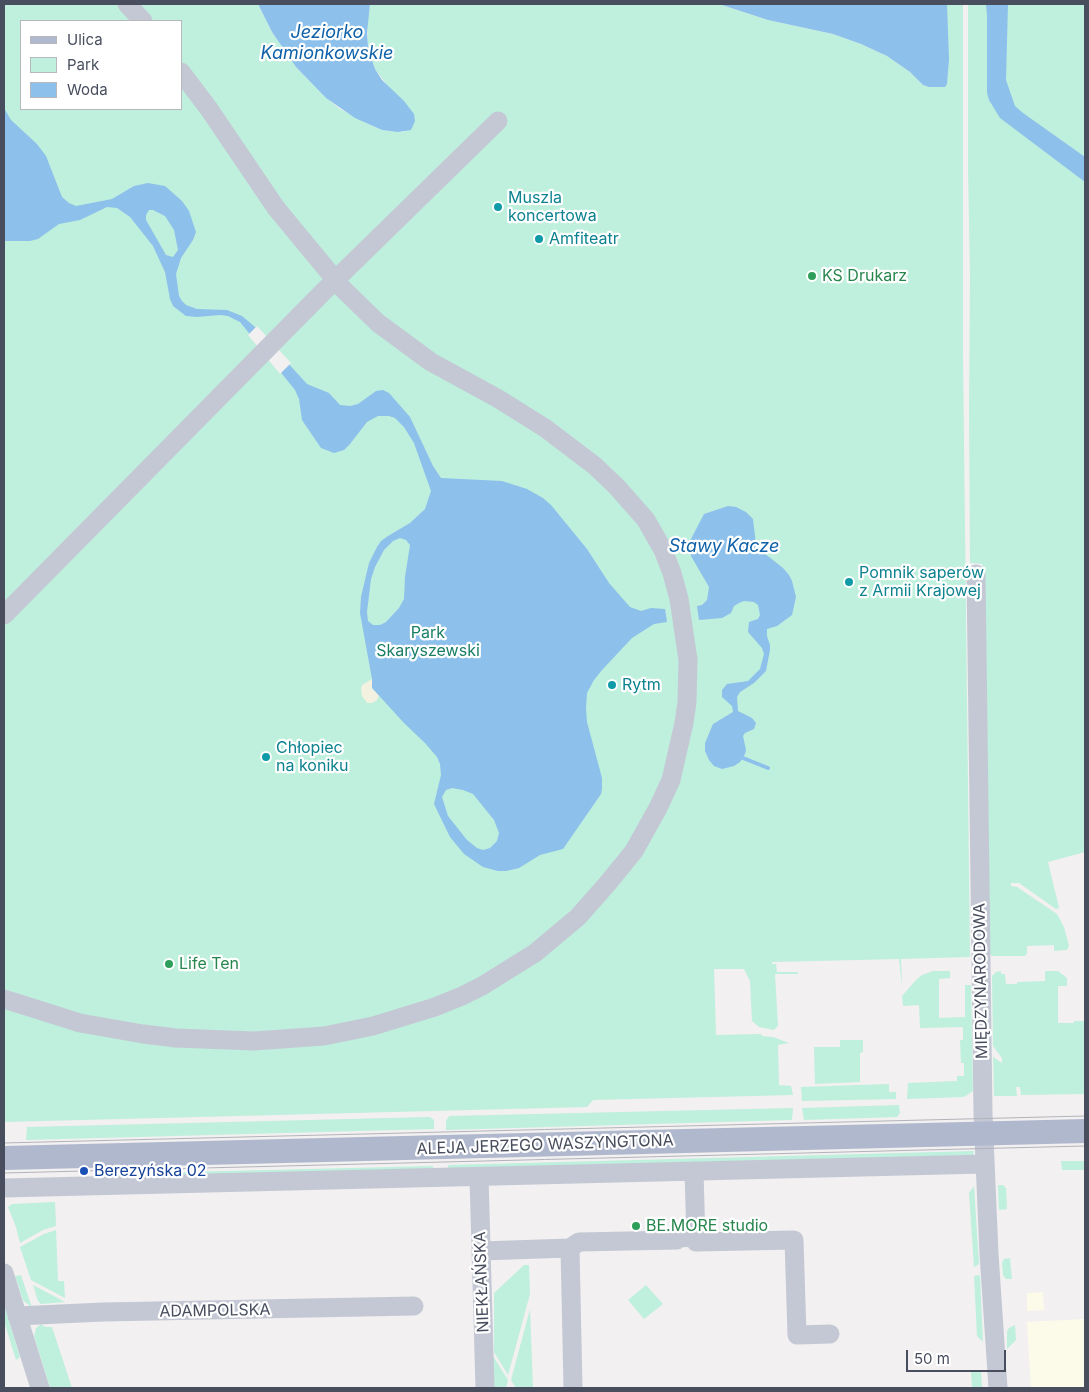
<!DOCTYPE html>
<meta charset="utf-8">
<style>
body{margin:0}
#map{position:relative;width:1089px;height:1392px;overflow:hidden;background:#f2f0f0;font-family:Inter,sans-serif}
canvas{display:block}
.frame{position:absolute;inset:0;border:5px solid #484e5d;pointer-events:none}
.legend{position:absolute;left:20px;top:20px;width:162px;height:90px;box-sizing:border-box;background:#fff;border:1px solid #b6b8be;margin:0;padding:6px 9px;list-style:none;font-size:15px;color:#484e5d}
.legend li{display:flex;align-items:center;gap:10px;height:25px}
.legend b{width:25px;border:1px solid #b6b8be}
.scale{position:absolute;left:906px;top:1350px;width:100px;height:22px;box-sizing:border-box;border:2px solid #484e5d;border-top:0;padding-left:6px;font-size:15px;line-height:18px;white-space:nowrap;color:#484e5d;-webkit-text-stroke:4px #fff;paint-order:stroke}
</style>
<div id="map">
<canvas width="1089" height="1392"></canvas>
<div class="frame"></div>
<ul class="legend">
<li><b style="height:6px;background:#b0b8ce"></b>Ulica</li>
<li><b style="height:14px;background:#bfefdd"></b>Park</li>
<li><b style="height:14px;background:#8dc0eb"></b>Woda</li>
</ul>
<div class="scale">50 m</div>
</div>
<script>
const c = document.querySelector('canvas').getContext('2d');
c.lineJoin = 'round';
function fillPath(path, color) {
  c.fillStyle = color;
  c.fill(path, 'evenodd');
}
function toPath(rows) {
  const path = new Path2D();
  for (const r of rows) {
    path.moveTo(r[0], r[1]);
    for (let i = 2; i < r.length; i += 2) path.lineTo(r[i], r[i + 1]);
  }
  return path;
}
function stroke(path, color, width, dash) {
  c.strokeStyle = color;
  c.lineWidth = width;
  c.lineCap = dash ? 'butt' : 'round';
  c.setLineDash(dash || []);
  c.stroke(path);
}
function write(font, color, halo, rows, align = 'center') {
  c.font = font + ' Inter,sans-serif';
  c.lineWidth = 4.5;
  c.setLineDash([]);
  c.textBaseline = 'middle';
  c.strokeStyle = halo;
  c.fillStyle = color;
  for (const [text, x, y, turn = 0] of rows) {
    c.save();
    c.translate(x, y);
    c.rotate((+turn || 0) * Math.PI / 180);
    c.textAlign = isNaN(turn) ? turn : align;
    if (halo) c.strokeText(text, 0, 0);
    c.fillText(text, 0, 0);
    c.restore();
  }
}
const commercial = toPath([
 [1043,1292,1044,1310,1027,1311,1027,1293],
 [1085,1319,1085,1388,1031,1388,1027,1322]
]);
const green = toPath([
 [4,4,258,4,272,32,296,67,326,98,340,109,368,124,382,130,404,132,390,89,375,69,368,46,367,22,370,4,719,4,768,20,833,34,861,44,887,56,910,72,923,85,929,87,945,87,947,4,963,4,963,358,970,957,901,959,902,987,899,959,772,962,772,964,776,964,777,972,798,972,798,974,775,974,778,1026,774,1030,759,1027,752,1021,750,981,744,969,714,969,716,1035,761,1034,762,1036,773,1037,789,1043,778,1045,779,1085,791,1086,793,1095,593,1100,587,1107,4,1122],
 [21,21,181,21,181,109,21,109],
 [968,4,1085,4,1085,852,1048,862,1059,908,1056,909,1019,883,1011,883,1011,886,1017,887,1057,914,1064,927,1069,946,1067,950,1054,951,1054,945,1027,946,1027,953,1025,956,992,956,986,949,982,564,970,563,969,410,970,276,968,169],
 [933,971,950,971,950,978,939,979,939,1018,965,1017,965,985,971,985,973,1091,964,1097,907,1099,908,1083,957,1081,957,1076,964,1076,964,1063,961,1063,960,1040,963,1040,963,1027,920,1028,919,1005,903,1006,902,996,916,980,922,975],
 [1001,971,1001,974,1005,974,1006,984,1017,984,1017,982,1045,981,1045,971,1058,971,1067,978,1067,986,1058,986,1058,1023,1074,1023,1074,1021,1085,1021,1085,1094,1021,1095,1020,1087,1016,1087,1017,1096,994,1096,993,1057,1002,1063,1002,1058,993,1046,992,976,996,972],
 [840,1040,863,1040,863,1052,860,1053,860,1082,815,1084,814,1047,840,1047],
 [889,1084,889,1092,896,1092,896,1099,802,1101,801,1087],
 [899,1105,900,1113,897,1117,804,1120,802,1108],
 [793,1108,792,1120,446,1130,446,1121,449,1116],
 [430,1117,434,1120,434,1129,26,1140,27,1127],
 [974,1151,973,1155,448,1171,448,1165],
 [1061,1161,1085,1161,1085,1170,1062,1170],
 [433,1166,434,1172,101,1180,101,1174],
 [998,1185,1003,1185,1006,1188,1007,1209,999,1210],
 [974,1186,979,1264,974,1267,969,1193],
 [55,1202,56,1226,43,1230,20,1243,16,1227,8,1207,12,1204],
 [56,1230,58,1281,64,1281,65,1298,31,1280,20,1247,44,1234],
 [1010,1258,1012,1279,1006,1279,1003,1275,1002,1263,1004,1259],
 [524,1265,529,1265,530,1294,508,1375,494,1352,494,1293],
 [21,1275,32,1308,23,1300,15,1276],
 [978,1275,980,1276,983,1342,977,1336,974,1276],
 [33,1285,65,1302,41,1304,38,1301],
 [646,1285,663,1304,644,1319,628,1300],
 [4,1304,20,1357,16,1360,4,1321],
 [530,1309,533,1388,516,1388,511,1380],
 [41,1324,45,1327,52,1327,72,1388,50,1388,34,1336,36,1328],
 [1015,1325,1016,1340,1007,1349,1007,1331,1009,1328],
 [493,1356,508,1380,506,1388,493,1388],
 [971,1372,981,1372,982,1388,972,1388]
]);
const sand = toPath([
 [372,679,372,688,379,695,377,700,372,703,367,703,362,696,361,688,362,685]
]);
const water = toPath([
 [258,4,370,4,367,33,368,46,371,57,375,69,382,80,404,101,414,114,415,121,411,130,398,132,382,130,355,118,326,98,296,67,272,32],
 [719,4,947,4,949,59,947,84,945,87,929,87,923,85,910,72,887,56,861,44,833,34,768,20],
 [986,4,1008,4,1006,80,1015,106,1023,113,1085,157,1085,182,1000,118,989,100,987,93,987,16],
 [4,108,11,120,37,144,46,156,62,197,69,203,76,206,112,199,134,186,148,183,165,186,182,201,189,211,196,232,193,240,181,258,176,274,179,296,182,301,186,305,197,309,227,310,242,316,255,327,307,384,329,393,340,405,350,406,358,404,376,391,383,390,389,393,410,417,433,466,441,478,502,481,527,489,543,498,551,505,587,549,609,583,630,607,641,611,651,608,665,609,667,622,654,624,632,638,602,670,594,680,587,693,586,708,587,722,602,778,602,789,601,794,563,849,540,855,519,868,506,871,498,871,483,867,464,854,450,837,434,804,441,775,440,764,437,757,425,743,404,723,372,688,372,679,360,613,361,597,369,563,377,547,381,541,388,536,410,523,425,509,431,491,414,443,404,427,395,418,389,416,378,416,367,422,350,444,344,450,334,453,321,448,302,420,299,399,295,390,240,322,228,316,220,315,197,317,186,316,173,306,170,299,165,272,153,246,130,217,117,208,107,207,80,220,59,224,38,239,30,241,4,241],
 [149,210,153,210,165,216,174,230,178,250,173,257,166,255,146,220,146,215],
 [400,538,406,540,410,545,405,577,404,599,399,608,386,622,380,625,373,625,368,621,367,612,371,579,375,567,384,550,393,541],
 [452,788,463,790,473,794,494,820,499,833,497,841,490,848,483,850,477,848,467,840,448,816,442,797,446,790],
 [728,506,736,507,746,512,753,519,756,544,759,549,783,568,789,575,792,581,796,597,792,615,777,626,767,629,767,636,770,645,770,650,766,671,754,683,740,692,737,697,738,711,752,718,756,723,754,729,745,733,743,736,746,750,745,754,740,762,734,766,722,769,714,766,709,760,705,751,705,743,713,724,733,712,732,706,722,697,722,690,727,684,748,681,760,669,764,654,762,648,748,632,749,622,758,619,760,615,758,605,754,602,744,601,739,603,734,606,731,613,722,618,699,620,697,606,702,605,707,600,709,587,691,556,690,541,704,514]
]);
const pier = toPath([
 [257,326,291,363,280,374,248,335]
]);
const stream = toPath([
 [743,758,768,768]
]);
const minor = toPath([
 [127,4,143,21],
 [976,574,983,1114,989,1254,998,1388],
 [4,615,325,290,498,121],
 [4,999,80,1023,143,1034,176,1038,254,1041,324,1036,373,1026,435,1007,462,996,482,986,535,953,578,917,608,883,634,851,658,808,671,780,684,723,687,702,688,660,679,599,672,573,663,550,646,520,617,487,595,466,545,428,497,398,431,362,378,323,343,289,276,208,209,109,181,72],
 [694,1171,696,1242,794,1240,797,1335,830,1334],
 [479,1177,485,1388],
 [4,1188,985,1164],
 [481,1251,570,1248],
 [4,1273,40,1388],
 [17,1316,103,1312,414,1306],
 [573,1388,570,1248,579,1242,677,1240,679,1238,695,1237]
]);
const major = toPath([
 [4,1158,1085,1131]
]);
const tram = toPath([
 [4,1143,1085,1116],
 [4,1173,1085,1146]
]);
const markers = [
 [498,207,5,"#0f9aa8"],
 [539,239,5,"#0f9aa8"],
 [812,276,5,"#2e9e5b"],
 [849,582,5,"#0f9aa8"],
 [612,685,5,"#0f9aa8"],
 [266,757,5,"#0f9aa8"],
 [169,964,5,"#2e9e5b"],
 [84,1171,5,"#1a4fb4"],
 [636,1226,5,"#2e9e5b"]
];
const cultureNames = [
 ["Muszla",508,198],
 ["koncertowa",508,216],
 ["Amfiteatr",549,239],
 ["Pomnik saperów",859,573],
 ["z Armii Krajowej",859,591],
 ["Rytm",622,685],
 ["Chłopiec",276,748],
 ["na koniku",276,766]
];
const leisureNames = [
 ["KS Drukarz",822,276],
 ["Life Ten",179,964],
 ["BE.MORE studio",646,1226]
];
const parkNames = [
 ["Park",428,633],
 ["Skaryszewski",428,651]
];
const streetNames = [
 ["MIĘDZYNARODOWA",981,981,-91],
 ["ALEJA JERZEGO WASZYNGTONA",545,1145,-2],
 ["NIEKŁAŃSKA",482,1282,-92],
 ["ADAMPOLSKA",215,1311,-1]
];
const transitNames = [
 ["Berezyńska 02",94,1171]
];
const waterNames = [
 ["Jeziorko",327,33],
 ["Kamionkowskie",327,54],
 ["Stawy Kacze",724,547]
];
fillPath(commercial, '#fcfbea');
fillPath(green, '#bfefdd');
fillPath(sand, '#f3f2e1');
fillPath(water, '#8dc0eb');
fillPath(pier, '#f2f0f0');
stroke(stream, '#8dc0eb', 4);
stroke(minor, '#c4c8d4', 19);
stroke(major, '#b0b8ce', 24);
stroke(tram, '#b2b3ba', 1);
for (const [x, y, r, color] of markers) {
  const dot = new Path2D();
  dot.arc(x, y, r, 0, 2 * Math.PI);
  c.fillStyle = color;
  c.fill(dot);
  stroke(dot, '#fff', 2);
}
write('16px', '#0d838f', '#fff', cultureNames, 'left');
write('16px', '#27864d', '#fff', leisureNames, 'left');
write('16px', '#197e65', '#fff', parkNames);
write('16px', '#484e5d', '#fff', streetNames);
write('16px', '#164399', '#fff', transitNames, 'left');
write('italic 18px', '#0f62a9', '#fff', waterNames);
</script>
